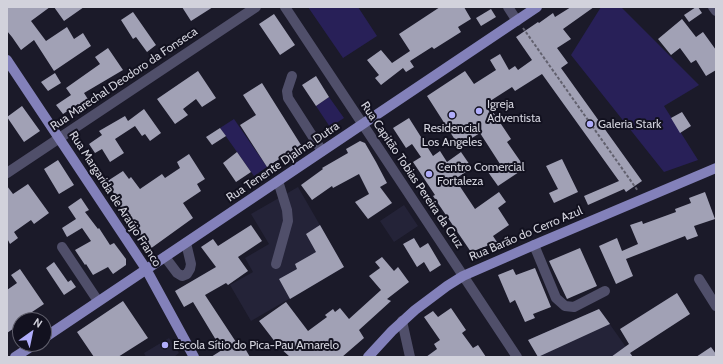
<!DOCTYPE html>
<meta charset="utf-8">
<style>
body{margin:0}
#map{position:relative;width:723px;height:364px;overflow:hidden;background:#1b1a29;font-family:Cabin,sans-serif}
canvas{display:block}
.frame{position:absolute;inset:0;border:8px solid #d2d2dc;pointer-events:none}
.north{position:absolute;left:12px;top:312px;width:40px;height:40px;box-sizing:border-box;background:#12111f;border:1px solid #5f5e6b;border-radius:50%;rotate:33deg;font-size:11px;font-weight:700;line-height:16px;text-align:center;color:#d2d2dc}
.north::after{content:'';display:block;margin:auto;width:14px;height:18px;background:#b0adfa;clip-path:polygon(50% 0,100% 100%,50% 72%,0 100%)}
</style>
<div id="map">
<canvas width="723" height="364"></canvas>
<div class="frame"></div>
<div class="north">N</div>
</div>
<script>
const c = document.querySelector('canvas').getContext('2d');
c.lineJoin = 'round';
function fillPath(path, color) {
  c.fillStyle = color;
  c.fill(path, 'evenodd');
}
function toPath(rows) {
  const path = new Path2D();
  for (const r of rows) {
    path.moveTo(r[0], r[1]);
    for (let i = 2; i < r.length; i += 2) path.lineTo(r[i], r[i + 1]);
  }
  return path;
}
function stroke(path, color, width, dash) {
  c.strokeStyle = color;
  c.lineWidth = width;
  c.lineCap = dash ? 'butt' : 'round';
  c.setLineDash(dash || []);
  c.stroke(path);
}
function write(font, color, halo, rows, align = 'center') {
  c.font = font + ' Cabin,sans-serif';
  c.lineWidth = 4;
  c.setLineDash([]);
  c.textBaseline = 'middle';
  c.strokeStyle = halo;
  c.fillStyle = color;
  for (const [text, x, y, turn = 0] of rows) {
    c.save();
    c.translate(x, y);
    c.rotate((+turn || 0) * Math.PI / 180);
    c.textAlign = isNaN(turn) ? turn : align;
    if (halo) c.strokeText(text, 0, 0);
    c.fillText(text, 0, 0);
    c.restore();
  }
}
const built = toPath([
 [298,187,344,267,251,321,230,285,253,272,245,258,269,244,251,214],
 [404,205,418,226,394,242,380,221],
 [599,309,633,357,538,357,528,340],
 [169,338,179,353,174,357,146,357,144,353]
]);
const green = toPath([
 [308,7,358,7,377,36,343,58],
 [601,7,621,7,699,85,664,106,698,160,664,172,571,55],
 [329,97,344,118,330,127,316,106],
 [234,119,267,167,254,176,220,128]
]);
const building = toPath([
 [7,7,50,7,31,21,46,41,67,27,74,39,83,33,91,46,54,71,34,40,21,50,12,37,7,31],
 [54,7,84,7,64,21],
 [182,7,213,7,191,21],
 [440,7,464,7,471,19,458,27,461,32,434,49,432,47,410,61,414,67,406,72,403,68,381,85,375,78,379,75,367,60,381,50,392,63,410,51,399,34],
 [571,7,594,7,563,29,571,39,557,48,568,63,561,68,642,181,626,192,624,189,588,205,584,196,619,181,542,74,515,91,512,87,487,103,511,139,507,142,525,168,498,186,488,172,500,164,480,133,459,146,427,96,465,71,474,84,496,70,490,60,500,54,509,70,515,66,518,70,532,60,516,37,538,22,539,23,553,13,555,17],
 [696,7,698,7,702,13,689,22,684,15],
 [491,9,496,17,481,26,476,18],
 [133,12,156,45,147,52,136,37,133,39,121,20],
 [274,14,295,45,280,55,259,24],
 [682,19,696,37,703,32,716,50,716,70,706,76,696,60,691,63,680,48,671,55,658,39],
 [108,48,123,70,84,93,91,104,82,110,78,104,63,114,56,105,71,95,66,88,100,64,95,57],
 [198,71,216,98,202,107,196,99,183,109,188,115,175,124,157,99],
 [55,73,61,83,48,91,41,82],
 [316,76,329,97,316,106,302,85],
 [262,83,301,145,267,167,240,125,256,115,243,95],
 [22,106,40,131,24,142,7,117],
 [144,109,161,133,150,141,145,134,142,136,135,126,115,139,124,153,110,162,102,149,95,153,89,144,102,135,99,131,125,116,128,121],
 [682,112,691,126,680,133,671,118],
 [409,118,433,156,440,151,447,162,461,152,472,168,455,179,475,209,499,192,506,202,498,208,509,225,493,236,497,242,471,252,433,196,435,195,413,162,421,157,412,144,406,148,393,128],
 [220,128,226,136,212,145,206,137],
 [360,141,365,143,376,162,387,183,380,187,392,203,368,219,355,202,369,194,359,174,333,188,332,186,312,200,301,185,323,169,322,168,348,153,346,149],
 [237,152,251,172,236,182,223,163],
 [189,154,205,179,197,184,201,191,183,203,193,218,150,249,118,204,120,202,106,182,123,171,129,179,131,177,140,189,162,174,165,178,180,168,177,162],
 [562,159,578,192,554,203,549,193,558,189,546,166],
 [58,160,74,185,59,194,44,169],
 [28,184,49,213,34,224,31,220,14,232,18,238,10,244,7,238,7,186,13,194],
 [705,192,715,219,694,226,698,236,687,240,685,236,626,259,633,276,616,284,599,246,617,238,622,251,638,244,630,225,642,221,643,224,676,212,675,209,691,203,689,198],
 [81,198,89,210,85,212,98,229,99,228,110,245,114,243,126,259,126,265,113,274,108,267,93,275,86,264,85,265,75,250,91,241,82,228,67,237,62,228,76,219,68,207],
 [251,225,262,241,238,257,248,271,228,285,226,283,205,295,236,342,240,340,250,357,211,357,222,350,193,302,184,307,175,291,216,267,201,247,213,239,218,246],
 [320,225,344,267,290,299,279,279,297,269,295,264,316,252,306,234],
 [414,238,420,248,428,243,441,265,430,272,424,262,417,267,403,244],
 [580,248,597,286,567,299,549,261],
 [382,257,394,271,398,267,409,282,387,299,391,301,359,330,364,338,342,357,290,357,279,347,259,321,286,302,308,331,327,317,325,315,333,309,335,312,340,308,349,319,381,290,369,276,380,268,375,262],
 [54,262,68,282,71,280,76,287,64,295,46,268],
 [535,268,551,307,533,314,535,318,525,322,515,300,510,303,498,275,513,269,516,275],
 [20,269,44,304,20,320,20,324,7,333,7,290,17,283,11,275],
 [677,293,690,314,630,353,633,357,611,357,629,344,620,329],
 [123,301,148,338,118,357,94,357,77,332],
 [451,308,466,330,462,333,473,348,478,345,486,357,426,357,437,349,434,344,440,340,424,317,433,311,438,317],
 [599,309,610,324,538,357,528,340],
 [711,347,716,354,716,357,696,357]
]);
const path = toPath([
 [523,28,638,191]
]);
const minor = toPath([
 [285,7,517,357],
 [508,7,517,21],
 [713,7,716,11],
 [292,76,287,91,288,98,322,151],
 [7,173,256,7],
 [534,245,556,298,565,306,574,307,605,291],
 [62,247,98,301],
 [165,257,177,273,182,276,187,274,190,269,191,264,186,243],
 [276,264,288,221,287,210,278,181],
 [699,279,716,306],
 [402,321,410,357]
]);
const major = toPath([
 [7,60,146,269,194,357],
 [44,338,537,7],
 [15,357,35,344],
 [368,357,392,331,415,310,447,286,463,276,534,245,716,168]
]);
const markers = [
 [479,111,4,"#b0adfa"],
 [452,115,4,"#b0adfa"],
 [590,124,4,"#b0adfa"],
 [429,174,4,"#b0adfa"],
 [165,345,4,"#b0adfa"]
];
const streetNames = [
 ["Rua Marechal Deodoro da Fonseca",124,79,-34],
 ["Rua Tenente Djalma Dutra",283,162,-34],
 ["Rua Capitão Tobias Pereira da Cruz",412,175,56],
 ["Rua Margarida de Araújo Franco",115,199,57],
 ["Rua Barão do Cerro Azul",526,234,-23]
];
const poiNames = [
 ["Igreja",487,104],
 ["Adventista",487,118],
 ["Galeria Stark",598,124],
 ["Residencial",452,128,"center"],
 ["Los Angeles",452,142,"center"],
 ["Centro Comercial",437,167],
 ["Fortaleza",437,181],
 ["Escola Sítio do Pica-Pau Amarelo",173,345]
];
fillPath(built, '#242338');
fillPath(green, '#282058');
fillPath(building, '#a1a1b5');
stroke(path, '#62616e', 2, [3, 2]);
stroke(minor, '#504f6a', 10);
stroke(major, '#8381ba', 10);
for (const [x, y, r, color] of markers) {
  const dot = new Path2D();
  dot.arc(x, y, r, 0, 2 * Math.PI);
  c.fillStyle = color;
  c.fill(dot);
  stroke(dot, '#12111f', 1.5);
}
write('12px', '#d2d2dc', '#12111f', streetNames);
write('12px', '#d2d2dc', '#12111f', poiNames, 'left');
</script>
